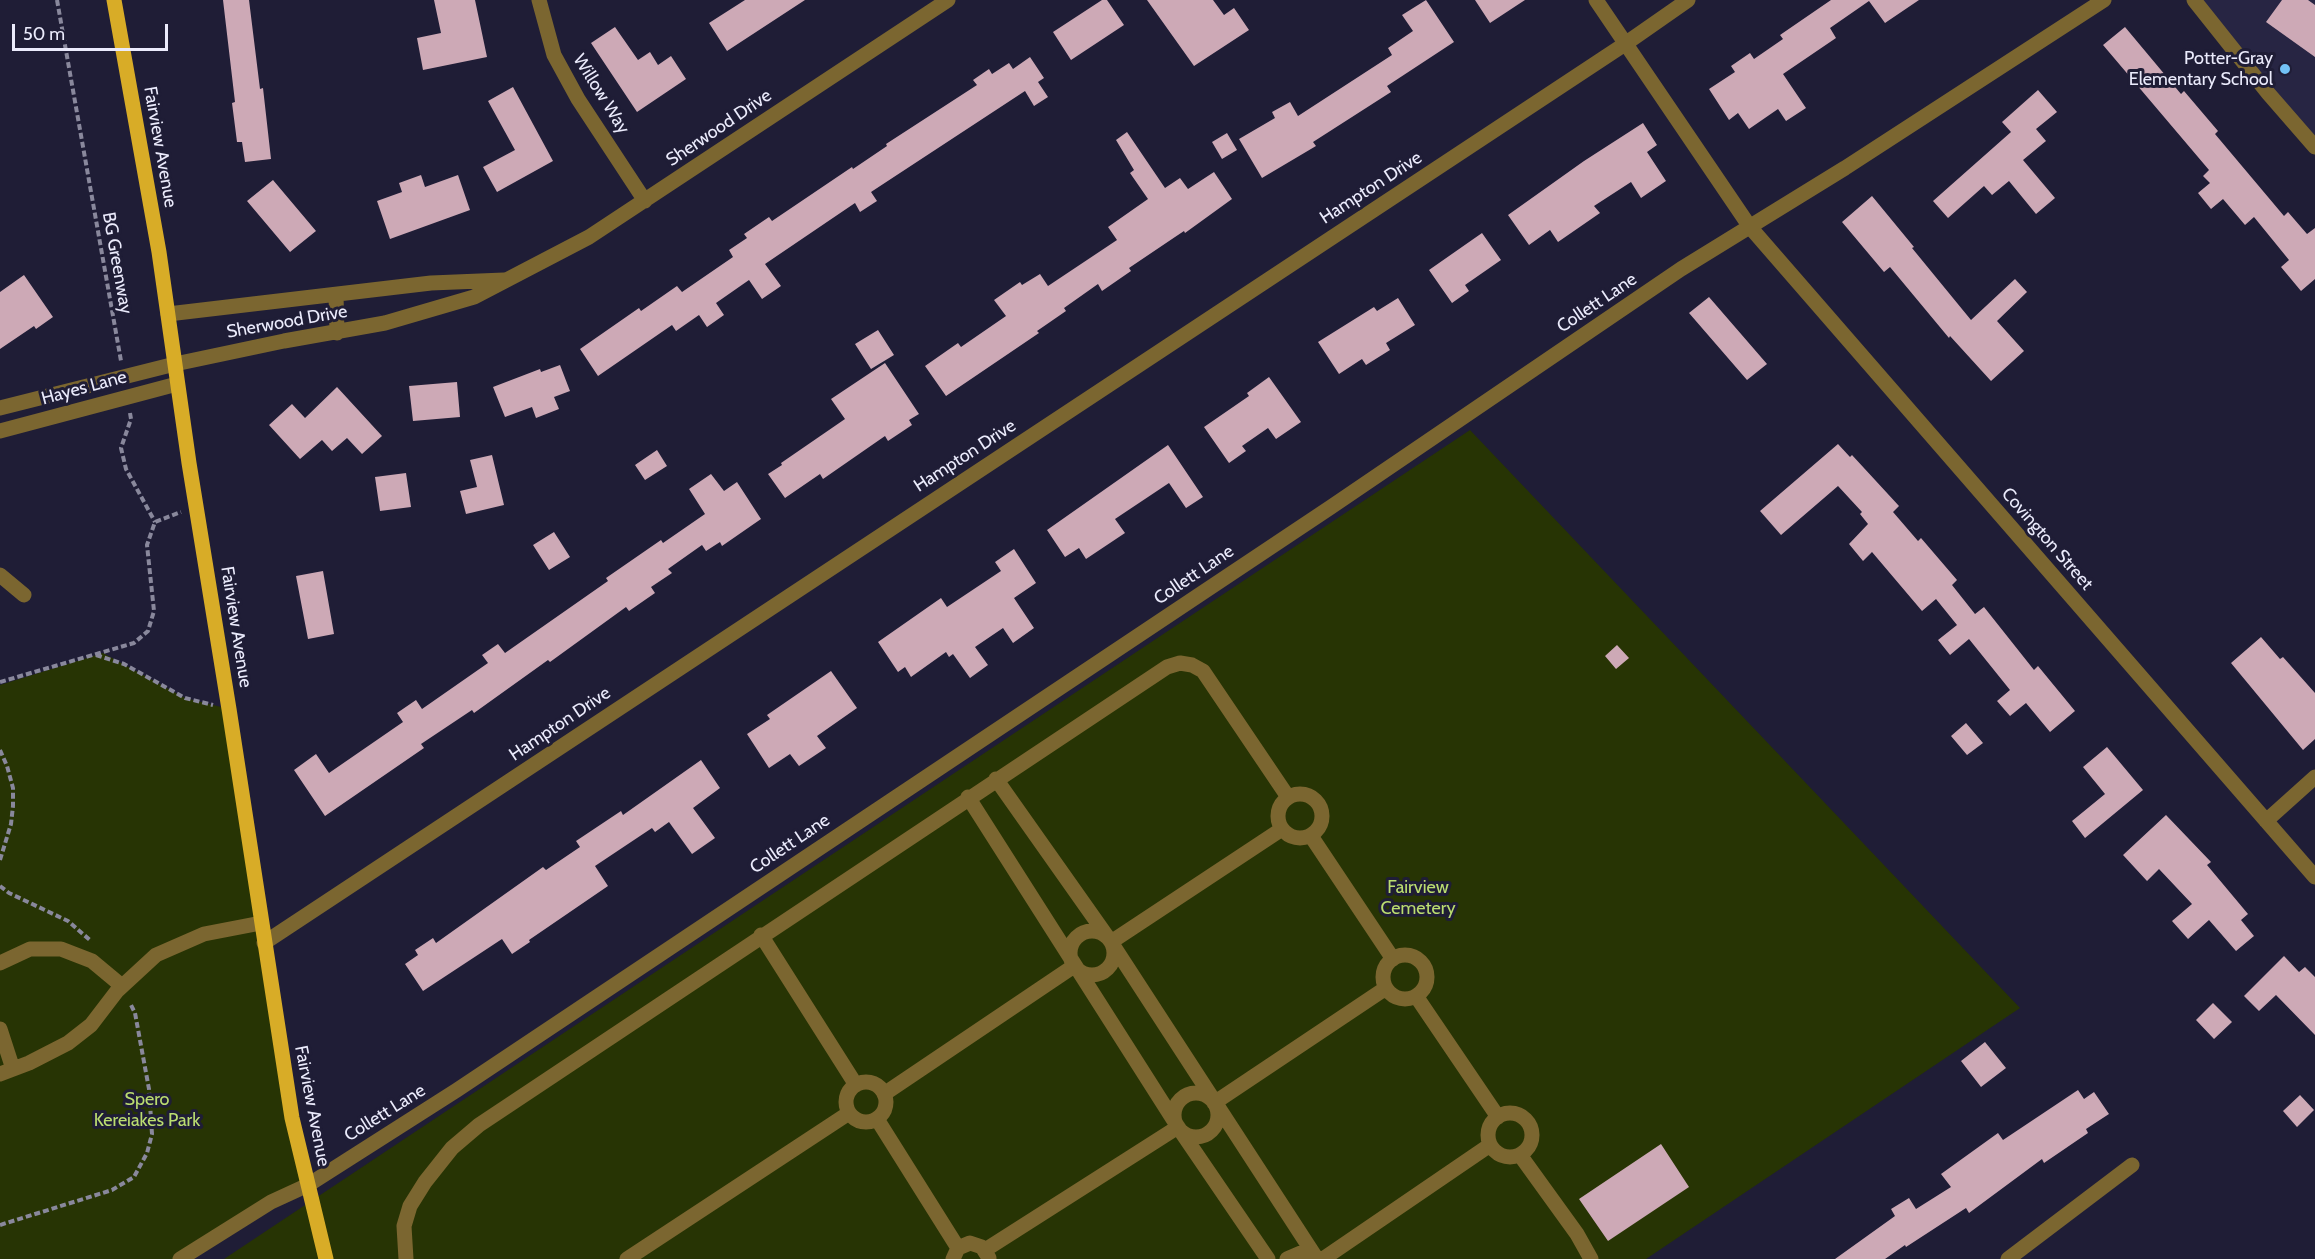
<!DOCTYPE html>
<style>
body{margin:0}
#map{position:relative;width:2315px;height:1259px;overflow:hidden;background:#1f1d36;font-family:Cabin,sans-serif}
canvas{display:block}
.scale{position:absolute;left:12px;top:24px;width:156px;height:27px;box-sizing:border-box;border:3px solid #ebebfc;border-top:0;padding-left:8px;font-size:18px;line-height:21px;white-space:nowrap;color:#ebebfc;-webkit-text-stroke:4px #1f1d36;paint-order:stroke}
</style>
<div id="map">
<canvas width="2315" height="1259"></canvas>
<div class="scale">50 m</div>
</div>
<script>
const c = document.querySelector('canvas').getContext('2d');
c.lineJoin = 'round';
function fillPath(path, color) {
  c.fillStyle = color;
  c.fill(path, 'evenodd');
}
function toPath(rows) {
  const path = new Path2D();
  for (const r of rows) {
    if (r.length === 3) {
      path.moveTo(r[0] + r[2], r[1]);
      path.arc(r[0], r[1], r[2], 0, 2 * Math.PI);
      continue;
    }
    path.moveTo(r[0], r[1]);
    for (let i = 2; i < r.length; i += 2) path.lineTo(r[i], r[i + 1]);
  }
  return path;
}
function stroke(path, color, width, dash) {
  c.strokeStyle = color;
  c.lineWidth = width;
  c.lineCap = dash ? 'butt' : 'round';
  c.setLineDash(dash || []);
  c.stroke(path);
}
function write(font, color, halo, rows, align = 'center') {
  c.font = font + ' Cabin,sans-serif';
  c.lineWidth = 6;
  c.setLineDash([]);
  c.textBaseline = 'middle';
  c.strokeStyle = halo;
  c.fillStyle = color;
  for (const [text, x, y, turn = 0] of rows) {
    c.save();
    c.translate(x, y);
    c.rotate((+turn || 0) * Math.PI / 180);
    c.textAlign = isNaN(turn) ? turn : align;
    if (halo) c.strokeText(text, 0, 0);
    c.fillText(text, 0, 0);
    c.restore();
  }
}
const built = toPath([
 [2196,0,2315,0,2315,137]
]);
const green = toPath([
 [1470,430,2020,1008,1646,1259,224,1259],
 [103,653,185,698,229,709,308,1185,189,1259,0,1259,0,685]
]);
const building = toPath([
 [223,0,249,0,260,89,263,88,271,159,245,162,242,142,237,142,232,103,235,102],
 [434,0,475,0,487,57,423,70,417,38,441,33],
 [745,0,805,0,727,51,709,23],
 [1102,0,1107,0,1124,25,1071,60,1053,32],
 [1147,0,1213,0,1224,15,1234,8,1249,30,1194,66],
 [1426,0,1454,42,1387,86,1391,92,1313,142,1316,146,1262,178,1239,139,1275,118,1272,112,1290,102,1298,116,1392,55,1388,48,1413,31,1402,15],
 [1475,0,1525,0,1490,23],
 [1831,0,1919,0,1885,23,1869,1,1830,28,1836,38,1783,74,1806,108,1786,121,1778,109,1749,129,1738,113,1729,120,1709,89,1735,72,1731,66,1750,53,1754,59,1783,39,1780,35],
 [2282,0,2308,0,2315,5,2315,57,2266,22],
 [615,27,638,60,650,52,658,65,671,56,686,79,637,112,591,43],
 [2125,27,2181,94,2184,91,2218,131,2215,134,2284,216,2288,212,2307,234,2315,228,2315,279,2301,291,2281,267,2289,260,2254,217,2245,225,2223,199,2211,209,2198,193,2210,183,2203,176,2209,170,2103,45],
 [1030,57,1044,78,1038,82,1048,97,1034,106,1025,91,871,192,877,201,860,212,855,203,765,264,781,286,762,299,749,280,716,303,724,315,707,327,699,315,676,331,672,325,598,376,580,349,639,308,641,311,677,286,682,292,733,257,729,250,747,238,744,234,769,217,772,221,852,167,853,169,887,146,886,144,977,85,973,80,989,69,992,74,1009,63,1013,69],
 [513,87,553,161,497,192,483,167,515,150,488,101],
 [2038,90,2057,112,2036,129,2046,141,2023,160,2055,198,2036,214,2009,181,1992,195,1984,186,1948,218,1933,201,2011,132,2002,122],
 [1643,123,1657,145,1647,152,1666,181,1641,198,1631,182,1594,206,1600,213,1558,242,1550,230,1529,245,1508,215,1584,161],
 [1127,132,1165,188,1180,178,1188,189,1214,172,1232,199,1185,233,1184,231,1175,237,1129,268,1131,271,1102,291,1098,284,1064,308,1066,311,1037,331,1039,333,946,396,925,366,958,343,961,347,1006,316,994,300,1020,282,1022,285,1040,274,1048,286,1117,240,1108,227,1148,199,1130,173,1134,170,1116,140],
 [1227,133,1237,150,1222,159,1212,142],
 [421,175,425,187,458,175,470,210,390,239,377,201,402,192,399,183],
 [273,180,316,231,290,252,247,201],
 [1872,196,1914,247,1912,248,1971,320,2015,279,2027,292,1997,321,2024,351,1991,381,1950,336,1949,338,1890,267,1884,272,1842,222],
 [1482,233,1501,260,1465,285,1469,291,1452,303,1429,270],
 [24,275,53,317,36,329,34,326,0,349,0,292],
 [1709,297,1767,364,1747,380,1689,313],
 [1398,298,1415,325,1386,343,1390,350,1366,365,1362,359,1339,374,1318,342,1374,307,1377,311],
 [878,330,894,355,871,369,855,344],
 [885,363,919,414,909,420,912,425,888,441,885,436,823,479,820,474,785,498,768,474,782,465,781,463,845,419,831,399],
 [560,365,570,391,554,397,559,409,536,418,532,407,505,417,493,387,540,369,541,372],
 [1269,377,1301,422,1276,439,1268,428,1242,446,1246,451,1229,463,1204,427,1249,396,1247,393],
 [457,382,460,417,413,421,409,386],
 [337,387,382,436,362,454,347,438,332,451,322,440,300,459,269,425,292,404,305,418],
 [1838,444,1850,457,1852,455,1899,506,1893,512,1918,541,1921,538,1957,580,1952,585,1975,614,1984,607,2034,670,2038,666,2075,711,2050,732,2026,703,2010,716,1997,701,2010,690,1969,639,1950,655,1938,640,1957,625,1936,599,1922,611,1872,552,1863,561,1849,544,1868,524,1860,514,1862,512,1838,486,1781,535,1760,511],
 [1168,445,1203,497,1186,508,1169,483,1115,519,1125,533,1086,559,1079,548,1065,557,1047,530],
 [657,450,667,466,645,480,635,465],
 [492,455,504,505,466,514,460,491,477,487,470,460],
 [406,473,411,507,380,511,375,477],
 [711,474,724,491,737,482,761,519,722,546,720,542,706,551,702,545,668,569,672,573,651,587,655,593,629,611,626,607,550,662,548,660,474,713,472,710,421,744,424,748,325,816,294,770,316,754,329,773,403,722,397,713,416,700,422,709,488,663,482,655,498,644,505,653,608,581,606,578,661,540,663,543,705,514,689,489],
 [554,532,570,557,549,570,533,545],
 [1014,549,1036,583,1014,598,1034,628,1013,643,1003,628,975,647,988,665,970,678,953,654,949,657,946,652,911,677,905,667,898,672,878,642,941,598,947,607,1001,571,995,562],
 [323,571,334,634,308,639,296,576],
 [2261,637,2280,659,2283,657,2315,693,2315,739,2303,750,2231,663],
 [1617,645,1629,658,1616,669,1605,656],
 [831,671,857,708,817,736,826,748,799,766,790,754,769,768,747,734,770,719,767,715],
 [1966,723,1983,743,1967,755,1951,736],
 [2107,747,2143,790,2085,838,2072,821,2105,794,2083,767],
 [701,760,720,788,693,808,715,838,692,854,669,822,655,832,652,828,595,866,608,886,529,940,530,942,512,954,502,939,423,991,405,964,418,955,415,950,433,938,436,943,543,867,546,870,580,847,576,841,621,811,623,815],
 [2166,815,2211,862,2207,865,2248,914,2241,920,2254,936,2236,951,2209,920,2188,939,2172,921,2192,904,2159,869,2147,881,2123,855],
 [2284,956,2299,972,2305,967,2315,977,2315,1035,2276,995,2259,1011,2244,996],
 [2213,1003,2232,1022,2214,1039,2196,1020],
 [1985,1042,2006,1068,1981,1087,1961,1061],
 [2078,1090,2084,1099,2094,1092,2109,1114,2086,1129,2088,1133,2044,1163,2042,1159,1969,1213,1966,1208,1906,1247,1905,1245,1885,1259,1835,1259,1895,1216,1891,1209,1909,1198,1916,1209,1951,1187,1941,1174,1998,1133,2003,1140],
 [2300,1095,2314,1110,2297,1127,2283,1111],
 [1661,1144,1689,1187,1608,1241,1579,1199]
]);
const path = toPath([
 [57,0,121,361],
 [130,413,131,419,121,448,126,469,155,522],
 [96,655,124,664,185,698,213,705],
 [0,682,134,643,148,631,154,611,147,545,155,522,181,512],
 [0,750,7,766,13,788,13,806,11,824,0,860],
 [0,886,9,893,68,921,91,941],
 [0,1225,112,1190,134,1177,147,1153,152,1134,149,1089,135,1013,130,1003]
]);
const minor = toPath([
 [539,0,554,55,578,99,645,201],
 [1596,0,1750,227,2315,877],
 [2194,0,2268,93,2315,147],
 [336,295,337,333],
 [168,314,431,283,504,280],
 [0,408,175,364,284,341,385,323,474,297,589,237,948,0],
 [0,431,177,384],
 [0,575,24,595],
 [996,779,1111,942,1317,1259],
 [1300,816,22],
 [968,797,1178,1127,1268,1259],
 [2266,821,2315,777],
 [1311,836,1393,959],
 [1092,953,22],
 [761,935,856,1085],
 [1111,942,1282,829],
 [264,943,1625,44,1688,0],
 [1405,977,22],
 [0,963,30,949,61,949,92,961,122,986],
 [1416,996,1498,1117],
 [0,1029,13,1069],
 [0,1074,29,1063,68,1043,91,1025,117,991,156,955,204,934,261,923],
 [866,1102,20],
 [1196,1115,22],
 [884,1094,1074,966],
 [1214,1103,1386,988],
 [1510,1135,22],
 [877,1119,958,1248],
 [1520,1155,1577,1234,1591,1259],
 [985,1250,1178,1127],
 [180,1259,271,1202,308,1185,457,1090,1331,507,1681,269,1845,168,2104,0],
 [406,1259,404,1226,410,1206,425,1182,452,1148,479,1125,1167,667,1180,663,1192,665,1203,671,1288,797],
 [627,1259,849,1113],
 [953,1259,958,1248,970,1243,982,1247,989,1258],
 [1287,1259,1301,1253,1311,1255,1316,1259],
 [1323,1259,1490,1145],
 [2008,1259,2132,1165]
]);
const major = toPath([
 [114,0,159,252,189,463,229,709,292,1118,326,1259]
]);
const markers = [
 [2285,69,6,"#72c1f5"]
];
const poiNames = [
 ["Potter-Gray",2273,59],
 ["Elementary School",2273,80]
];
const streetNames = [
 ["Willow Way",601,94,58],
 ["Sherwood Drive",719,128,-34],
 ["Fairview Avenue",160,147,80],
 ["Hampton Drive",1371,188,-33],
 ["BG Greenway",117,263,80],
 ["Collett Lane",1597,303,-34],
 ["Sherwood Drive",287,322,-10],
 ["Hayes Lane",84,388,-15],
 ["Hampton Drive",965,456,-33],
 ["Covington Street",2047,539,49],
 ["Collett Lane",1194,575,-34],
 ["Fairview Avenue",236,627,81],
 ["Hampton Drive",560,724,-34],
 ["Collett Lane",790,844,-34],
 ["Fairview Avenue",312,1106,79],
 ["Collett Lane",385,1113,-32]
];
const parkNames = [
 ["Fairview",1418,888],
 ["Cemetery",1418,909],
 ["Spero",147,1100],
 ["Kereiakes Park",147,1121]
];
fillPath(built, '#272543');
fillPath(green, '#273404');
fillPath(building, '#cda9b6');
stroke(path, '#89889c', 4, [6, 3]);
stroke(minor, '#7b6630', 15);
stroke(major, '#d8ac27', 15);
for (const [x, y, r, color] of markers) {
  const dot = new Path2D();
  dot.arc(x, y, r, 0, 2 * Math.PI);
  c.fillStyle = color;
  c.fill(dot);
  stroke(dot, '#1f1d36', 2);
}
write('18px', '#ebebfc', '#1f1d36', poiNames, 'right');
write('18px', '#ebebfc', '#1f1d36', streetNames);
write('18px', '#bbdd70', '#1f1d36', parkNames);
</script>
